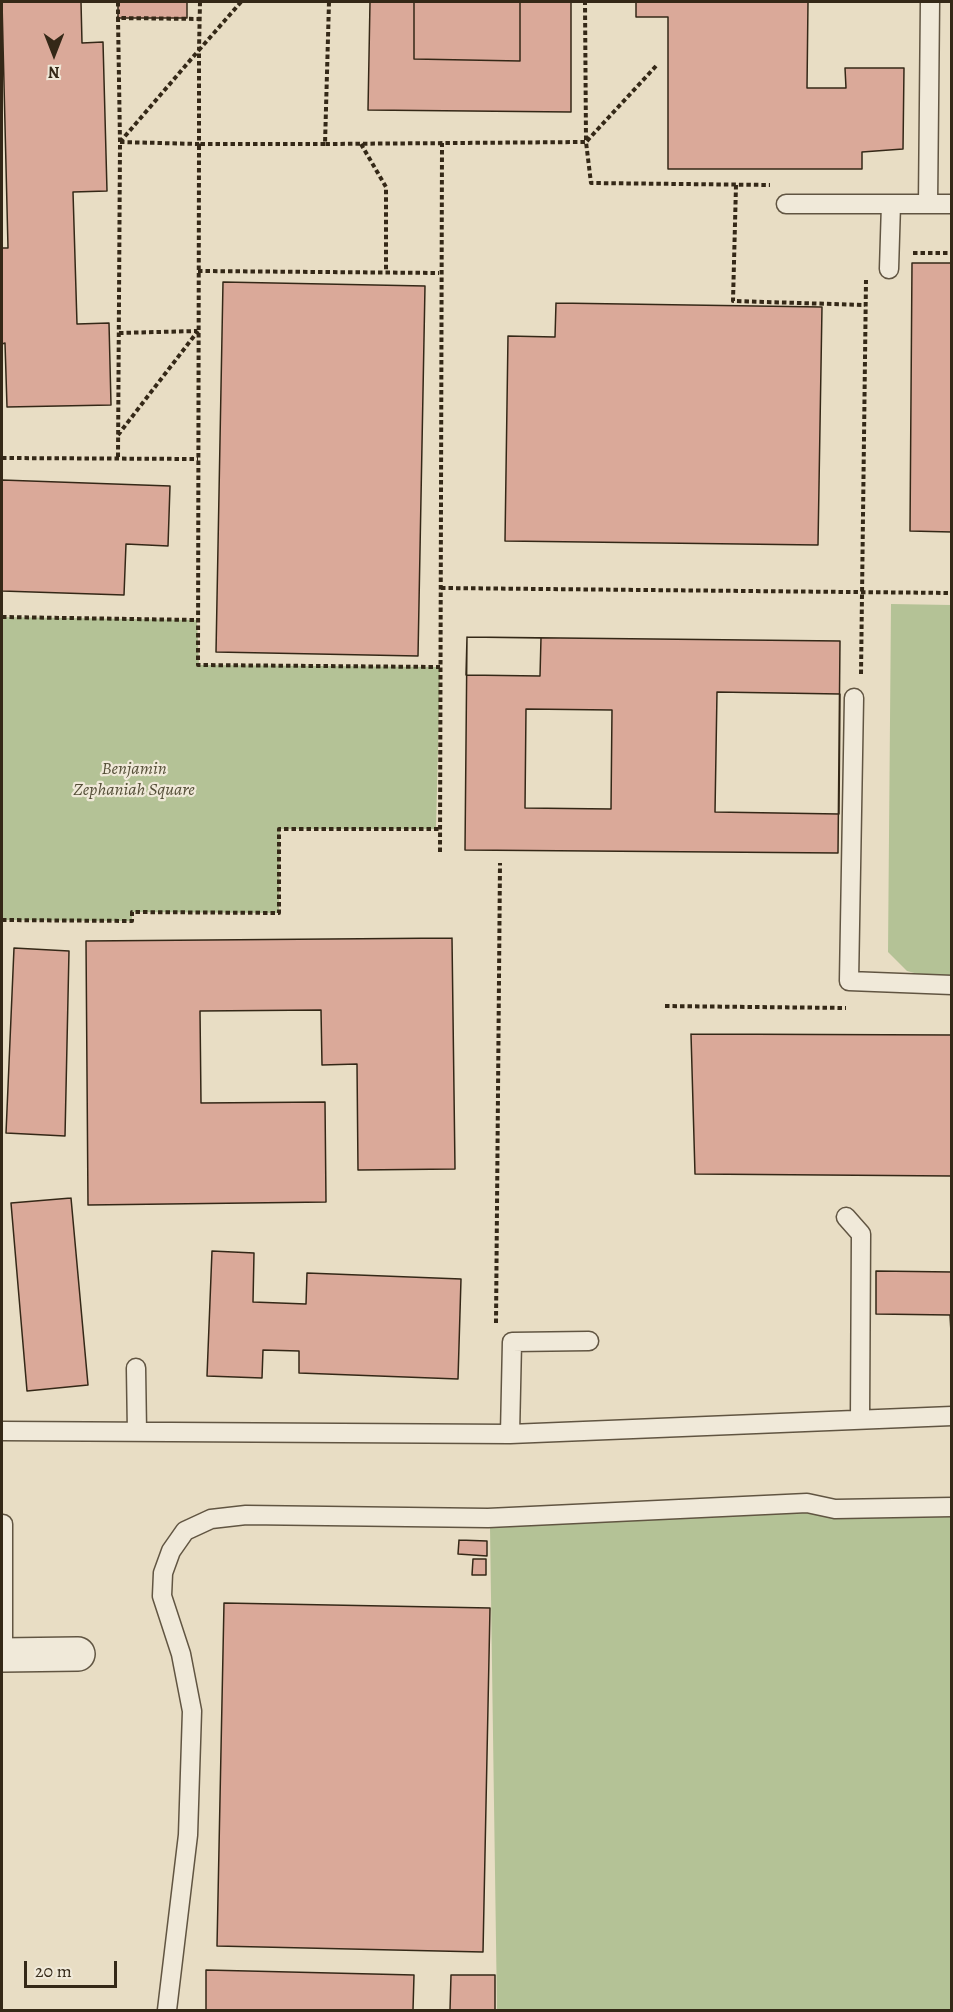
<!DOCTYPE html>
<style>
body{margin:0}
#map{position:relative;width:953px;height:2012px;overflow:hidden;background:#e8ddc4;font-family:Alegreya,serif}
canvas{display:block}
.frame{position:absolute;inset:0;border:3px solid #342817;pointer-events:none}
.north{position:absolute;left:24px;top:24px;width:60px;height:60px;-webkit-text-stroke:4px #f0e9d9;paint-order:stroke;rotate:180deg;font-size:16px;font-weight:700;line-height:24px;text-align:center;color:#342817}
.north::after{content:'';display:block;margin:auto;width:21px;height:27px;background:#342817;clip-path:polygon(50% 0,100% 100%,50% 72%,0 100%)}
.scale{position:absolute;left:24px;top:1961px;width:93px;height:27px;box-sizing:border-box;border:3px solid #342817;border-top:0;padding-left:8px;font-size:18px;line-height:21px;white-space:nowrap;color:#342817;-webkit-text-stroke:4px #f0e9d9;paint-order:stroke}
</style>
<div id="map">
<canvas width="953" height="2012"></canvas>
<div class="frame"></div>
<div class="north">N</div>
<div class="scale">20 m</div>
</div>
<script>
const c = document.querySelector('canvas').getContext('2d');
c.lineJoin = 'round';
function fillPath(path, color) {
  c.fillStyle = color;
  c.fill(path, 'evenodd');
}
function toPath(rows) {
  const path = new Path2D();
  for (const r of rows) {
    path.moveTo(r[0], r[1]);
    for (let i = 2; i < r.length; i += 2) path.lineTo(r[i], r[i + 1]);
  }
  return path;
}
function stroke(path, color, width, dash) {
  c.strokeStyle = color;
  c.lineWidth = width;
  c.lineCap = dash ? 'butt' : 'round';
  c.setLineDash(dash || []);
  c.stroke(path);
}
function write(font, color, halo, rows, align = 'center') {
  c.font = font + ' Alegreya,serif';
  c.lineWidth = 4.5;
  c.setLineDash([]);
  c.textBaseline = 'middle';
  c.strokeStyle = halo;
  c.fillStyle = color;
  for (const [text, x, y, turn = 0] of rows) {
    c.save();
    c.translate(x, y);
    c.rotate((+turn || 0) * Math.PI / 180);
    c.textAlign = isNaN(turn) ? turn : align;
    if (halo) c.strokeText(text, 0, 0);
    c.fillText(text, 0, 0);
    c.restore();
  }
}
const green = toPath([
 [891,604,951,605,951,978,929,977,907,971,888,952],
 [2,617,197,620,199,665,440,667,436,829,280,829,279,913,132,912,132,921,2,920],
 [809,1511,951,1516,951,2010,497,2010,490,1527]
]);
const building = toPath([
 [2,2,81,2,82,43,103,42,107,191,73,192,77,324,109,323,111,405,7,407,5,343,2,344,2,248,8,248,2,2],
 [118,2,187,2,187,18,118,18,118,2],
 [370,2,414,2,414,59,520,61,520,2,571,2,571,112,368,110,370,2],
 [414,2,520,2,520,61,414,59,414,2],
 [636,2,808,2,807,88,846,88,845,68,904,68,903,149,862,152,862,169,668,169,668,17,636,17,636,2],
 [912,263,952,263,952,532,910,531,912,263],
 [223,282,425,286,418,656,216,652,223,282],
 [556,303,822,307,818,545,505,541,508,336,555,337,556,303],
 [2,480,170,486,168,546,126,544,124,595,2,591,2,480],
 [467,637,840,641,838,853,465,850,467,637],
 [467,637,541,638,540,676,466,675,467,637],
 [717,692,840,694,839,814,715,812,717,692],
 [526,709,612,710,611,809,525,808,526,709],
 [452,938,455,1169,358,1170,357,1064,322,1065,321,1010,200,1011,201,1103,325,1102,326,1202,88,1205,86,941,452,938],
 [14,948,69,951,65,1136,6,1133,14,948],
 [691,1034,952,1035,952,1176,695,1174,691,1034],
 [71,1198,88,1385,27,1391,11,1203,71,1198],
 [212,1251,254,1253,253,1302,306,1304,307,1273,461,1279,458,1379,299,1373,299,1351,263,1350,262,1378,207,1376,212,1251],
 [876,1271,952,1272,952,1350,950,1315,876,1314,876,1271],
 [459,1540,487,1541,487,1556,458,1554,459,1540],
 [473,1559,486,1559,486,1575,472,1575,473,1559],
 [224,1603,490,1608,483,1952,217,1946,224,1603],
 [206,1970,414,1975,413,2010,206,2010,206,1970],
 [451,1975,495,1975,495,2010,450,2010,451,1975]
]);
const path = toPath([
 [118,2,118,18],
 [329,2,325,144,586,142,585,2],
 [656,66,586,142,591,183,770,185],
 [120,142,118,18,200,19],
 [120,142,199,50,200,2],
 [325,144,199,144,198,665,440,667],
 [361,144,386,187,386,272],
 [736,185,733,301,865,305],
 [913,253,952,253],
 [198,271,439,273],
 [119,333,197,331],
 [118,435,198,331],
 [118,457,120,142,199,144,199,50,241,2],
 [2,458,198,459],
 [441,588,952,593],
 [2,617,197,620],
 [861,674,866,280],
 [440,852,442,143],
 [2,920,132,921,132,912,279,913,279,829,440,829],
 [665,1006,846,1008],
 [496,1323,500,863]
]);
const service = toPath([
 [786,204,952,204],
 [928,204,930,2],
 [889,269,891,204],
 [854,698,849,981,952,985],
 [846,1217,861,1234,860,1419],
 [136,1368,137,1432],
 [2,1431,510,1434,952,1416],
 [510,1434,512,1342,589,1341],
 [3,1524,3,1655],
 [167,2010,188,1835,192,1711,181,1654,162,1596,163,1573,171,1551,185,1531,211,1519,246,1515,488,1518,807,1503,835,1509,952,1507]
]);
const minor = toPath([
 [2,1655,78,1654]
]);
const parkNames = [
 ["Benjamin",134,770],
 ["Zephaniah Square",134,791]
];
fillPath(green, '#b4c296');
fillPath(building, '#daa999');
stroke(building, '#342817', 1.5);
stroke(service, '#615542', 21);
stroke(minor, '#615542', 36);
stroke(path, '#342817', 4, [4.5, 3]);
stroke(service, '#f0e9d9', 18);
stroke(minor, '#f0e9d9', 33);
write('italic 18px', '#544e37', '#f0e9d9', parkNames);
</script>
